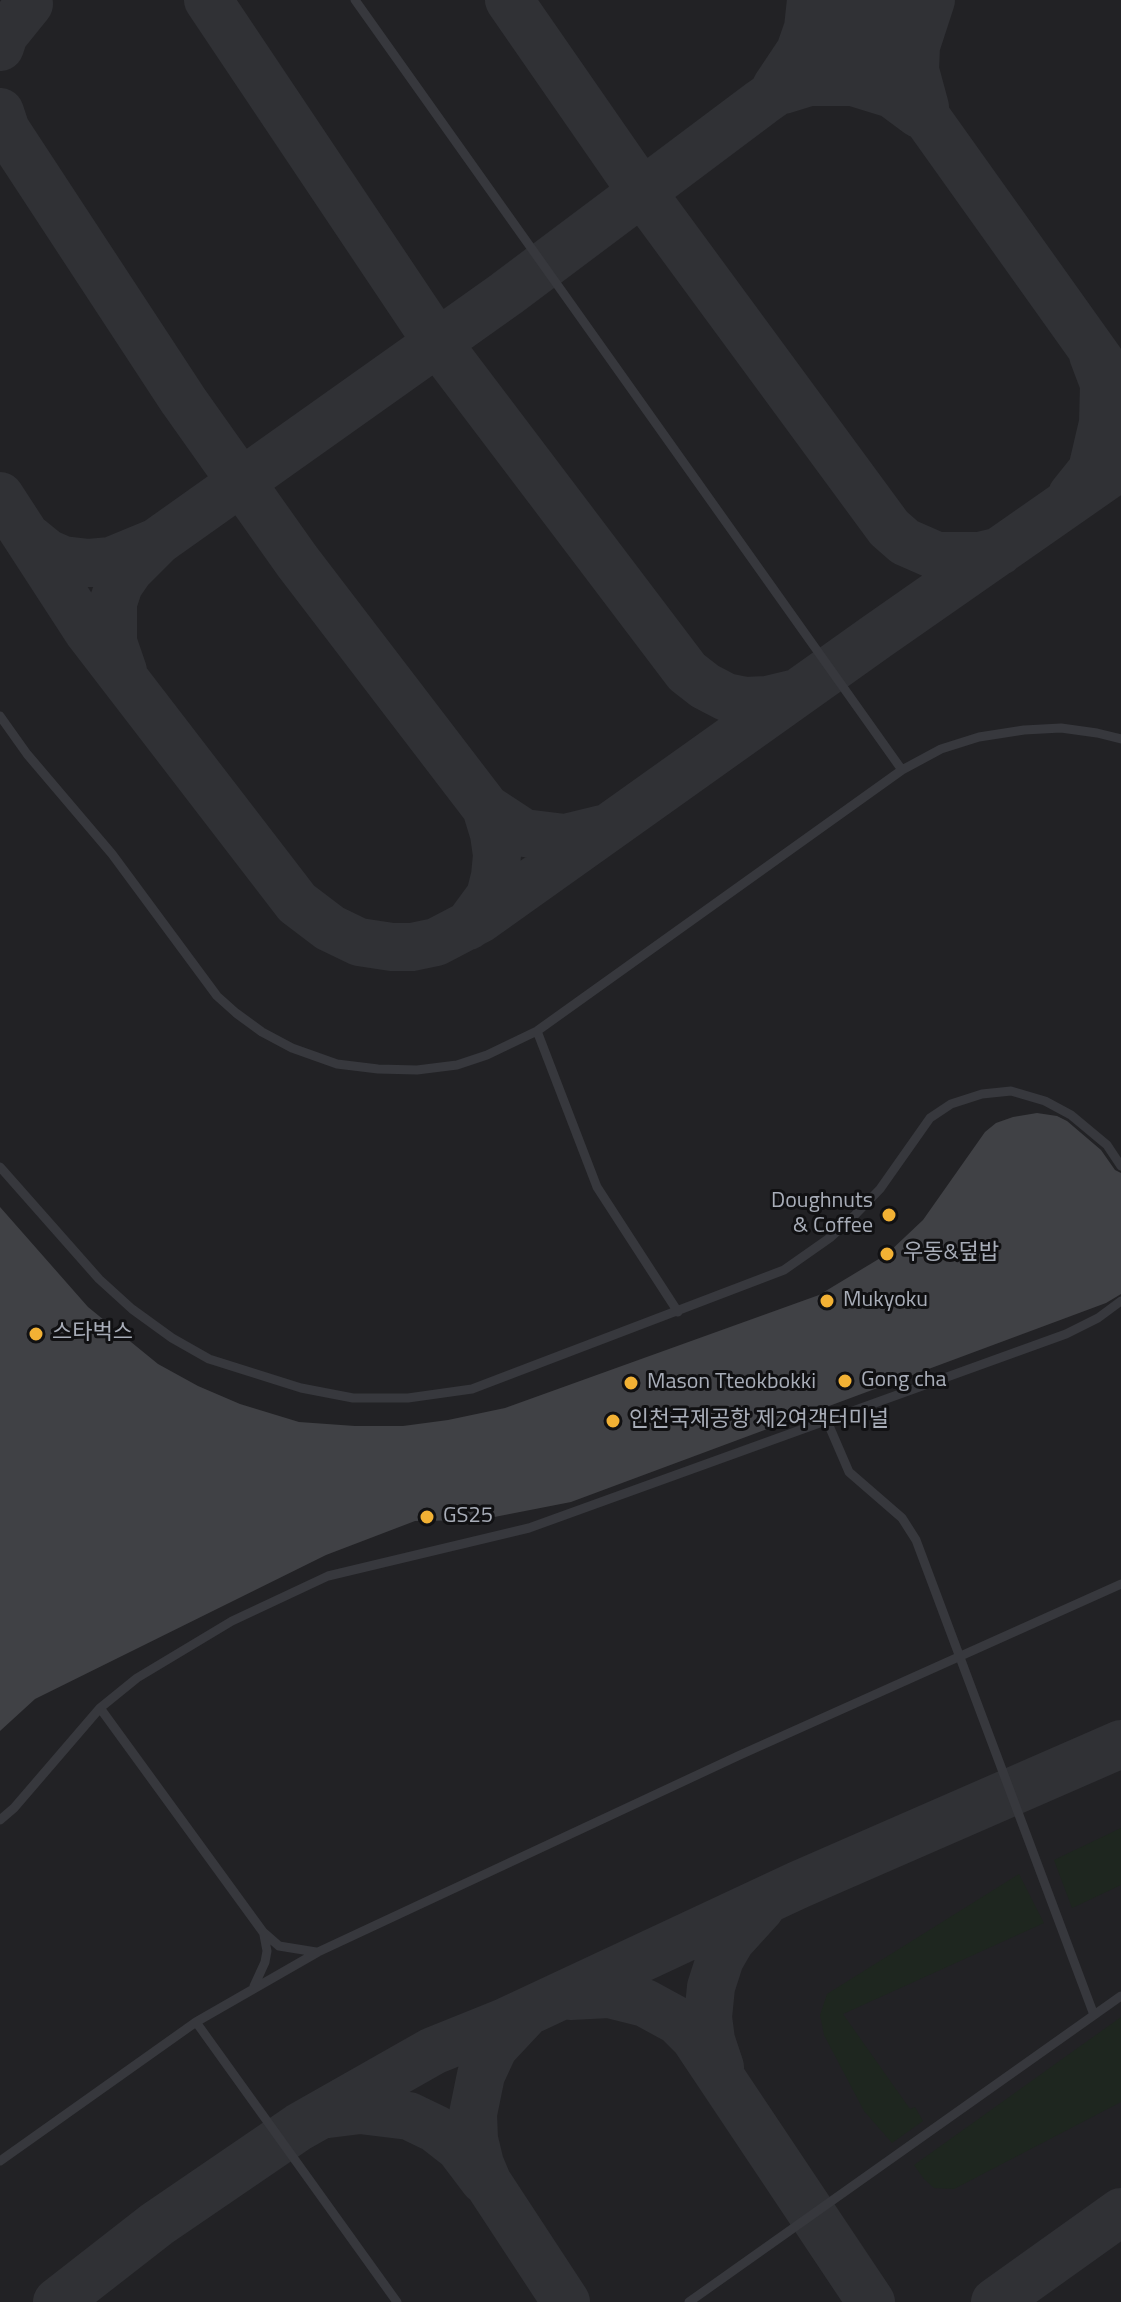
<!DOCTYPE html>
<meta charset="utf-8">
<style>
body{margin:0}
canvas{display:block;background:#161618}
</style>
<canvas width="1121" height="2302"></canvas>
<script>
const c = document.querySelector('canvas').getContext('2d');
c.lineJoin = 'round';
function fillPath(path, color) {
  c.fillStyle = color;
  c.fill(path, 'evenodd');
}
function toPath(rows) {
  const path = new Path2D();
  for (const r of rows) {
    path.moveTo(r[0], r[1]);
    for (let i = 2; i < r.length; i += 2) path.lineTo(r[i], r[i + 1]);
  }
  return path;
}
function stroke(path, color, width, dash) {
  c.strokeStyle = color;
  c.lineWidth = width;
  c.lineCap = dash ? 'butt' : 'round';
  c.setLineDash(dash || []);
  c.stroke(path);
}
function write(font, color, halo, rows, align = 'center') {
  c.font = font + ' "Titillium Web","Noto Sans KR",sans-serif';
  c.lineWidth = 6;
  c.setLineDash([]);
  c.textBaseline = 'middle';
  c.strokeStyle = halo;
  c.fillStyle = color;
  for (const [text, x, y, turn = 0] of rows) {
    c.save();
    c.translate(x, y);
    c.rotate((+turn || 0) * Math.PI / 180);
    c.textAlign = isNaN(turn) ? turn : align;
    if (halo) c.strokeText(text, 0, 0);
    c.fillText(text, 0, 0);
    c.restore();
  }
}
const built = toPath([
 [0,0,1121,0,1121,2302,0,2302]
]);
const green = toPath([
 [1121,1828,1121,1885,1072,1908,1054,1860],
 [1019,1874,1044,1923,843,2014,910,2109,915,2107,923,2121,892,2143,864,2111,824,2035,820,2015,827,1994],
 [1121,2017,1121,2102,954,2189,934,2188,924,2179,914,2165]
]);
const taxiway = toPath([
 [208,0,437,342,687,672,705,686,726,697,745,701,767,700,796,693],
 [509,0,642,192,889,528,905,542,937,556,979,556,1000,551],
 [843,0,1121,390],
 [0,47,4,35,29,4],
 [776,87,800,51,808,28,811,0],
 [783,90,809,82,853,82,892,94,919,114],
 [925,107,915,70,916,46,931,0],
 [0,112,6,130,183,400,297,561,486,808,524,833,565,838,602,829],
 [1072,495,1092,470,1103,423,1104,384,1093,355],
 [0,496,87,630,297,903,330,928,359,942,392,947,412,947,436,942,480,919,876,637,1121,466],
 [26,536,47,553,63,560,89,563,111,561,157,542],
 [123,671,113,642,113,603,119,585,130,569,158,541,506,294,762,102,906,0],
 [468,926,490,896,495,876,497,855,494,834,486,808],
 [570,1996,609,1994,645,2003,678,2021,694,2037,871,2302],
 [523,2016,494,2047,481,2075,473,2114,474,2139,480,2164,488,2183,566,2302],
 [720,2067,711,2040,708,2017,711,1987,720,1959,731,1940,761,1907],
 [328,2114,360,2110,409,2116,436,2129,459,2147,484,2180],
 [57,2302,157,2224,299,2127,433,2051,505,2022,798,1885,1121,1744],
 [995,2302,1121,2212]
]);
const building = toPath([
 [1037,1113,1057,1116,1067,1121,1101,1150,1115,1170,1121,1173,1121,1294,1106,1303,571,1502,479,1520,415,1521,326,1555,35,1699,0,1731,0,1207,88,1307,158,1364,198,1386,240,1404,299,1422,355,1426,403,1426,448,1420,505,1408,819,1295,887,1254,923,1220,985,1132,996,1123,1013,1117]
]);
const service = toPath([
 [355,0,902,770],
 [0,716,27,754,112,854,217,996,236,1013,262,1032,292,1048,337,1064,378,1069,417,1070,457,1065,487,1055,537,1031,902,770,941,749,979,737,1024,730,1061,728,1097,733,1121,739],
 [537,1031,597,1187,678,1312],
 [0,1167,99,1279,132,1309,172,1338,209,1359,301,1388,353,1398,408,1398,472,1389,784,1270,831,1237,854,1216,880,1189,930,1118,951,1104,982,1094,1011,1091,1045,1101,1071,1115,1107,1145,1121,1166],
 [827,1421,849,1472,902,1518,916,1540,1094,2015],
 [100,1708,263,1932,279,1946,316,1952],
 [0,1820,14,1808,100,1708,137,1678,232,1621,328,1576,529,1528,1066,1334,1098,1318,1121,1301],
 [254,1986,265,1962,267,1951,264,1935],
 [196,2022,397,2302],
 [0,2161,196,2022,318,1952,740,1755,1121,1584],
 [689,2302,1121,1996]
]);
const markers = [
 [889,1215,8,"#f2b134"],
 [887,1254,8,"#f2b134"],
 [827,1301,8,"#f2b134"],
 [36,1334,8,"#f2b134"],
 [845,1381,8,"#f2b134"],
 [631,1383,8,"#f2b134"],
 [613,1421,8,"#f2b134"],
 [427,1517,8,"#f2b134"]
];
const poiNames = [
 ["Doughnuts",873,1202,"right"],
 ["& Coffee",873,1227,"right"],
 ["우동&덮밥",903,1254],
 ["Mukyoku",843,1301],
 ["스타벅스",52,1334],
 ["Gong cha",861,1381],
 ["Mason Tteokbokki",647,1383],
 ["인천국제공항 제2여객터미널",629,1421],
 ["GS25",443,1517]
];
fillPath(built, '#222225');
fillPath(green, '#1e261f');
stroke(taxiway, '#303135', 48);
fillPath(building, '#404145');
stroke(service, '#37383d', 9);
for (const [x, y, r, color] of markers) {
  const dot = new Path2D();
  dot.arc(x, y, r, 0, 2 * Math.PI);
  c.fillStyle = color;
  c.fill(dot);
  stroke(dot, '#111113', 3);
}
write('22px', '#a8adb8', '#111113', poiNames, 'left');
</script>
